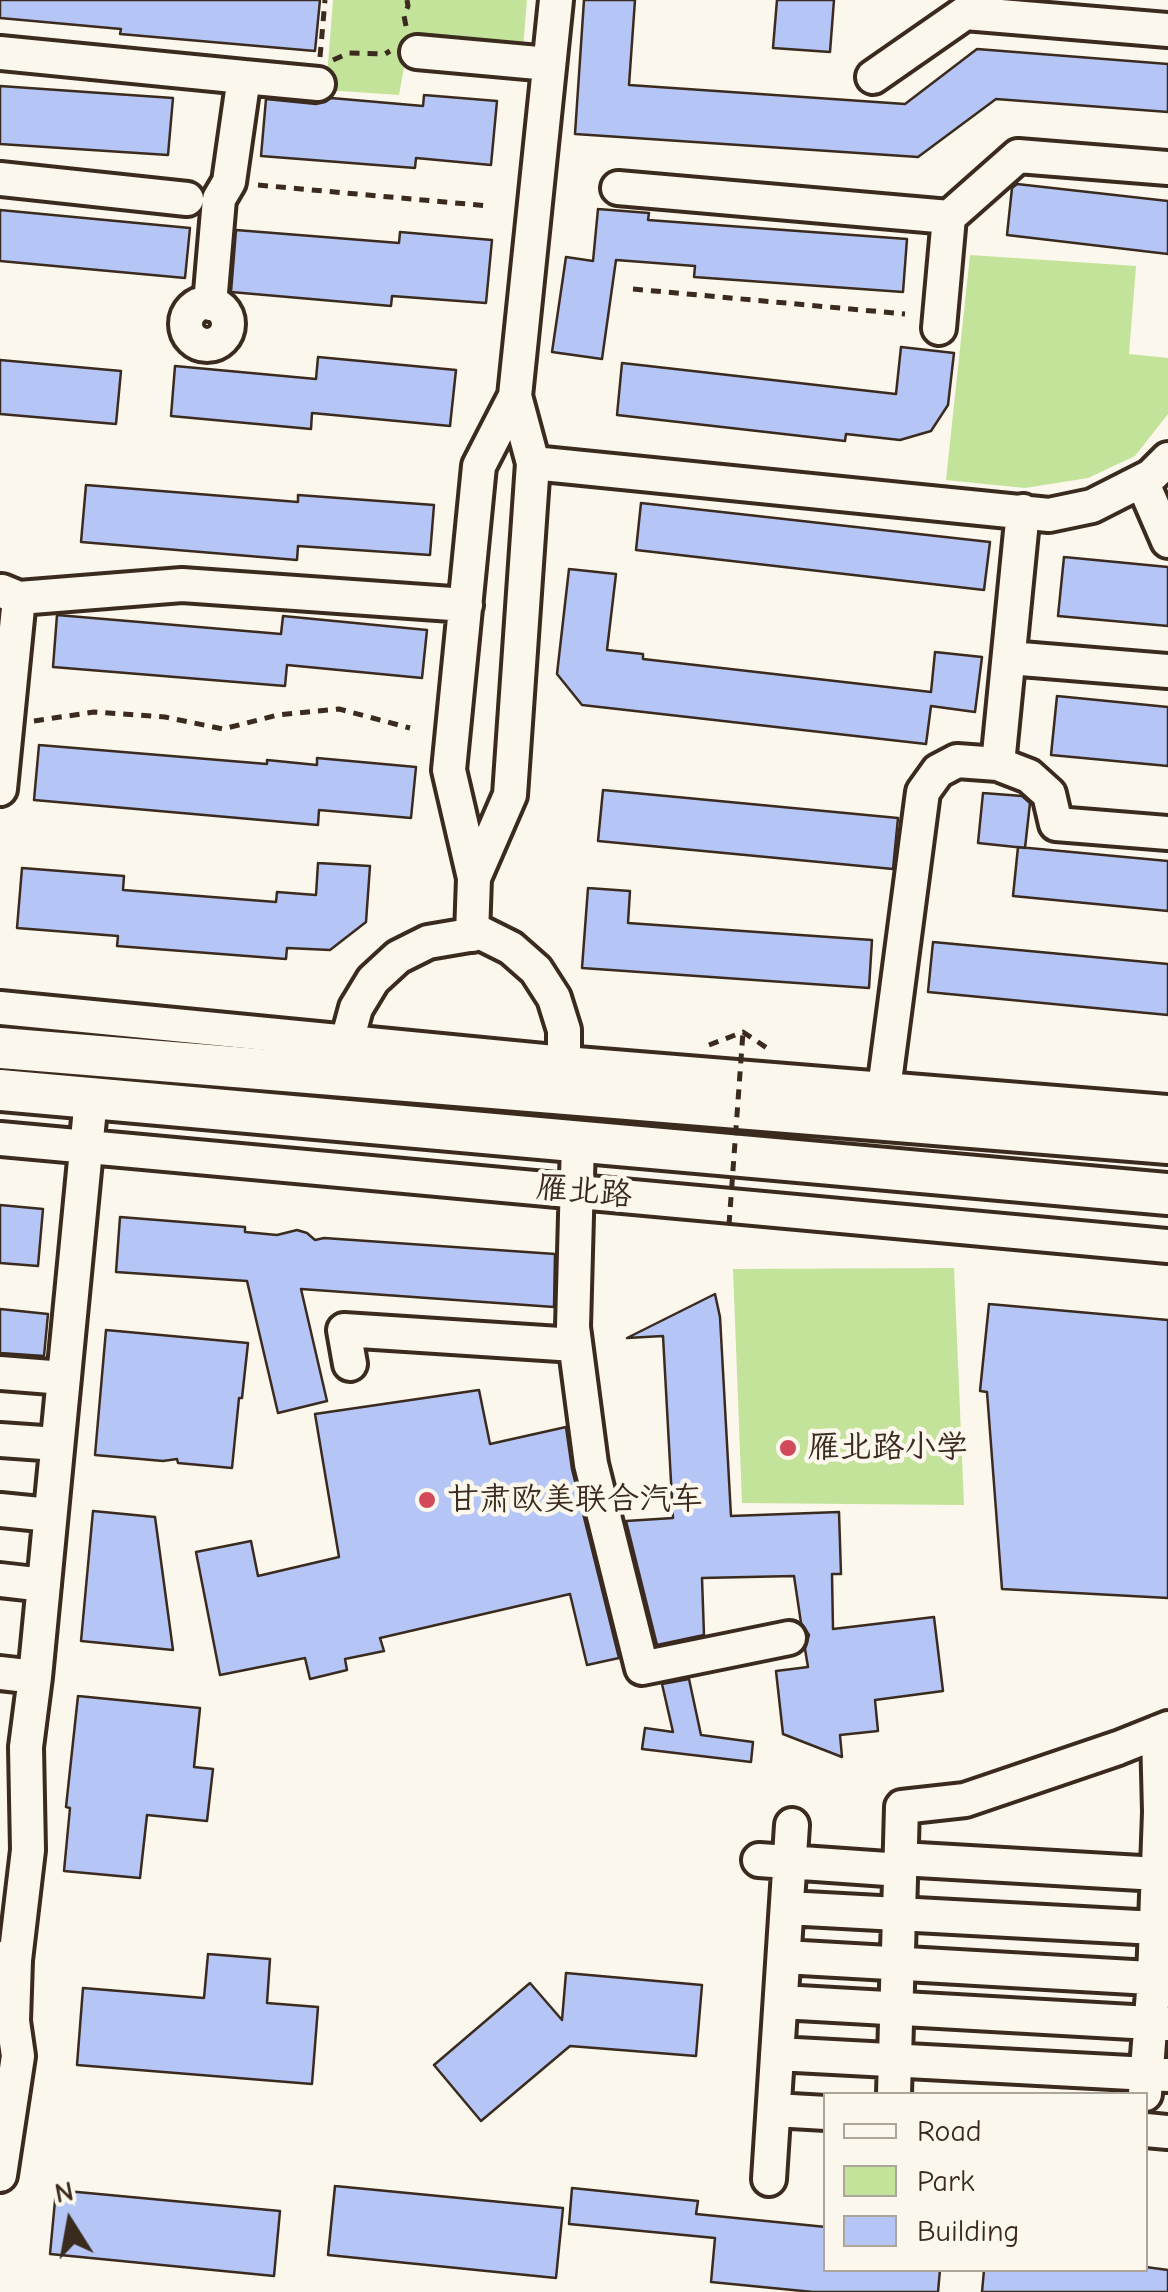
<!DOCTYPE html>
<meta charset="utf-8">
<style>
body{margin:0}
#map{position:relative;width:1168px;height:2292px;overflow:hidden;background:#fbf7ec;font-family:"Comic Neue",sans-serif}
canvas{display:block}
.legend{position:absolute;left:823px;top:2092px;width:325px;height:180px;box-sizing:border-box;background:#fbf7ec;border:2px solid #aea59a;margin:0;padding:12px 18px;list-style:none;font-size:30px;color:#3b2a1e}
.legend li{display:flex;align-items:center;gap:20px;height:50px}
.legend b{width:50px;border:2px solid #aea59a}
.north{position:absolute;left:20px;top:2172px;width:100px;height:100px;-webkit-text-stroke:8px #fbf7ec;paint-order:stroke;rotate:349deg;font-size:28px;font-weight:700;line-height:40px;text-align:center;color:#3b2a1e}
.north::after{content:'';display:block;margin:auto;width:35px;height:45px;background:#3b2a1e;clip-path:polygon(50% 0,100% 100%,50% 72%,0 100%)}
</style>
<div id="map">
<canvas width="1168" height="2292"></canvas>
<ul class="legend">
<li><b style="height:12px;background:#fbf7ec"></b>Road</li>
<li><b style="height:28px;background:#c3e29a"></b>Park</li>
<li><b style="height:28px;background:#b5c6f6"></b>Building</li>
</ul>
<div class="north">N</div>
</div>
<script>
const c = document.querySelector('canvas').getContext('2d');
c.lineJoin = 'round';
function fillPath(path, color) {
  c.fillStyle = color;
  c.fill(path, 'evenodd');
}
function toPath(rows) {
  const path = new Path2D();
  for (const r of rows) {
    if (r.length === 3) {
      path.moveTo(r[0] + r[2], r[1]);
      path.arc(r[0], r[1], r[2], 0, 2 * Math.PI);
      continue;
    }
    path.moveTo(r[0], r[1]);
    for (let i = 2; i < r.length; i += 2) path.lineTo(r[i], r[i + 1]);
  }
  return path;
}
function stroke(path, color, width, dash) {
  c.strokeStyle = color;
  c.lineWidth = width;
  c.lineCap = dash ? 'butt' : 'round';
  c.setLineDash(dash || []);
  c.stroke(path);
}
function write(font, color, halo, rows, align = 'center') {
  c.font = font + ' "Comic Neue","LXGW WenKai TC",sans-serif';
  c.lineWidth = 9;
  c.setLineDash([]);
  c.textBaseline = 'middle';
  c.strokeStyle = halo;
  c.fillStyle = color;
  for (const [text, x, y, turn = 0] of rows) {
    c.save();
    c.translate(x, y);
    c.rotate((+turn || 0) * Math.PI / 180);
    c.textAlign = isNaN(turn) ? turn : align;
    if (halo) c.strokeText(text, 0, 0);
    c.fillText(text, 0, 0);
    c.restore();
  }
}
const green = toPath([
 [333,0,527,0,523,48,409,40,399,95,326,90],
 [970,255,1136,266,1129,354,1168,358,1168,414,1135,456,1088,478,1025,488,946,480],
 [954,1268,964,1505,742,1503,733,1269]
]);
const building = toPath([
 [0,0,320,0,315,51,120,34,121,29,0,18,0,0],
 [584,0,635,0,629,85,905,104,977,49,1168,64,1168,112,996,99,918,157,575,134,584,0],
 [777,0,834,0,830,52,773,48,777,0],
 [0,86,173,98,168,155,0,144,0,86],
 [424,95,497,101,491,165,416,158,415,168,261,156,266,99,316,104,325,102,331,98,423,106,424,95],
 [1017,184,1168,201,1168,254,1007,235,1012,188,1017,184],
 [598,209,649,213,648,220,907,239,903,292,694,277,695,266,616,260,602,359,552,352,566,257,593,261,598,209],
 [0,210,190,228,185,278,0,261,0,210],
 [236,230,399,243,400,232,492,240,486,303,392,296,391,306,231,292,236,230],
 [901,347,954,353,948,405,931,431,900,440,846,434,845,441,617,415,622,363,896,394,901,347],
 [318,357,456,370,450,426,312,413,311,429,171,416,175,366,316,379,318,357],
 [0,360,121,371,116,424,0,414,0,360],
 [86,485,298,502,298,495,434,505,430,555,298,546,297,560,81,542,86,485],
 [641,503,990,542,984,590,636,550,641,503],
 [1064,557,1168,567,1168,626,1058,616,1064,557],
 [569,569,616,574,607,650,643,654,643,659,931,692,935,652,982,657,975,712,931,706,926,744,582,705,557,674,569,569],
 [57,615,281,634,283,616,427,630,422,678,287,665,285,686,53,667,57,615],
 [1057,696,1168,707,1168,766,1051,755,1057,696],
 [39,745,267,764,267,760,317,765,317,758,416,767,411,818,319,810,318,825,34,800,39,745],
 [603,790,898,818,893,869,598,841,603,790],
 [983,793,1022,796,1030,803,1025,848,978,843,983,793],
 [1018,847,1168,861,1168,911,1013,896,1018,847],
 [318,863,370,866,366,922,330,950,287,948,286,959,117,946,118,936,17,928,22,868,124,876,123,890,276,902,277,892,316,895,318,863],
 [588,888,630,891,628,923,872,940,869,988,582,968,588,888],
 [933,942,1168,964,1168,1015,928,992,933,942],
 [0,1205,43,1209,38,1266,0,1263,0,1205],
 [120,1217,245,1227,245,1232,277,1235,297,1230,307,1233,315,1240,324,1238,555,1254,554,1307,301,1289,327,1401,278,1413,247,1281,116,1272,120,1217],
 [715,1294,720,1317,731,1516,839,1512,841,1574,832,1574,833,1629,934,1617,943,1691,875,1700,878,1731,840,1735,842,1757,783,1734,776,1671,808,1667,805,1649,809,1635,801,1623,794,1576,702,1578,704,1635,657,1645,626,1521,673,1518,663,1336,627,1338,715,1294],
 [989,1304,1168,1320,1168,1598,1002,1589,987,1392,980,1391,989,1304],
 [0,1309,48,1314,44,1356,0,1353,0,1309],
 [106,1330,248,1343,242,1398,239,1398,232,1468,178,1463,177,1459,163,1461,95,1455,106,1330],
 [479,1390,490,1444,566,1427,572,1469,619,1658,587,1665,570,1594,380,1638,384,1651,345,1659,347,1670,310,1679,305,1658,220,1675,196,1552,251,1541,258,1576,339,1557,315,1414,479,1390],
 [93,1511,155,1517,173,1650,81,1641,93,1511],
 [689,1679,701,1735,753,1742,751,1762,642,1749,645,1728,673,1732,662,1684,689,1679],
 [78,1696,200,1708,194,1767,213,1769,207,1821,147,1815,140,1878,64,1871,70,1808,66,1807,78,1696],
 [208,1954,270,1959,267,2003,318,2007,312,2084,77,2065,83,1988,204,1998,208,1954],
 [566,1973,702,1985,696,2056,570,2046,481,2121,434,2065,530,1983,562,2020,566,1973],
 [335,2186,563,2208,556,2278,328,2255,335,2186],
 [572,2188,698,2201,696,2214,826,2227,826,2270,940,2270,938,2292,813,2292,711,2282,715,2238,569,2224,572,2188],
 [56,2190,280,2211,274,2276,50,2254,56,2190],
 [1146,2267,1168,2270,1168,2292,982,2292,984,2270,1146,2270,1146,2267]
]);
const path = toPath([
 [406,26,404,16,408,6,407,0],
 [320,57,325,0],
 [333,60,349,53,385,54,390,51],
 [258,185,489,206],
 [633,289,905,314],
 [34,721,94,712,165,717,223,729,278,715,339,709,410,728],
 [709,1045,743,1032,770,1050]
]);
const minor = toPath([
 [417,52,549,64],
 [0,53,244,77,229,182,219,199,210,304],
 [244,77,318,84],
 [873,77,965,13,1168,30],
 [0,179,187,199],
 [618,188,949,217,939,328],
 [949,217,1018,156,1168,168],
 [207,324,21],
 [533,463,1049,515,1092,506,1151,476,1168,459],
 [1142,481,1168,541],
 [19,598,182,585,466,605],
 [1009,658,1168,671],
 [998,764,1029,776,1049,794,1056,824,1168,833],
 [0,789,19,598,2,591],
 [474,878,449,770,479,466,515,396],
 [472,935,474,878,510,795,533,463,515,396,556,0],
 [0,1008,564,1063,1168,1112],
 [347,1041,356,1008,373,980,398,957,428,942,481,933,511,948,536,970,554,998,564,1030,564,1063],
 [884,1089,923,792,938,771,957,761,998,764,1023,511],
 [0,1139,1168,1246],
 [578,1141,573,1327,591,1464,642,1668,789,1638],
 [350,1364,344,1330,575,1345],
 [0,1373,64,1378],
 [0,1440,57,1444],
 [0,1510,50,1515],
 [0,1580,44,1585],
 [0,1673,35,1677],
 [901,1859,1158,1874],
 [759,1860,901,1870],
 [787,1908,1156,1928],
 [784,1957,1168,1979],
 [0,1958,15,1960,28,1850,26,1747,35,1677,91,1098],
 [781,2002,1168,2024],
 [777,2054,1168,2075],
 [894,2094,902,1807,965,1800,1118,1748,1168,1728],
 [1145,2094,1154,1979,1160,1812,1158,1732],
 [774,2110,826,2113],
 [1146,2130,1168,2132],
 [0,2175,18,2056,13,2021,15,1960],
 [769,2179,792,1825]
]);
const major = toPath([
 [0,1048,1168,1143],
 [0,1090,1168,1194]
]);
const pathBridge = toPath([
 [729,1225,743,1032]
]);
const markers = [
 [788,1448,10,"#d1495b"],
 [427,1500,10,"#d1495b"]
];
const streetNames = [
 ["雁北路",584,1192,5]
];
const poiNames = [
 ["雁北路小学",808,1448],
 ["甘肃欧美联合汽车",447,1500]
];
fillPath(green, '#c3e29a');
fillPath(building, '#b5c6f6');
stroke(building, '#3b2a1e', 2.5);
stroke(minor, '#3b2a1e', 40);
stroke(major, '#3b2a1e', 48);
stroke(path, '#3b2a1e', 5, [10, 8]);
stroke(minor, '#fbf7ec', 32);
stroke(major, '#fbf7ec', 40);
stroke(pathBridge, '#3b2a1e', 5, [10, 8]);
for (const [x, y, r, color] of markers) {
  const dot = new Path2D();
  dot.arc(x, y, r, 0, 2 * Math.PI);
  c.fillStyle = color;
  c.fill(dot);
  stroke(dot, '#fbf7ec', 4);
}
write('32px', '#3b2a1e', '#fbf7ec', streetNames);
write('32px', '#3b2a1e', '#fbf7ec', poiNames, 'left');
</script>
